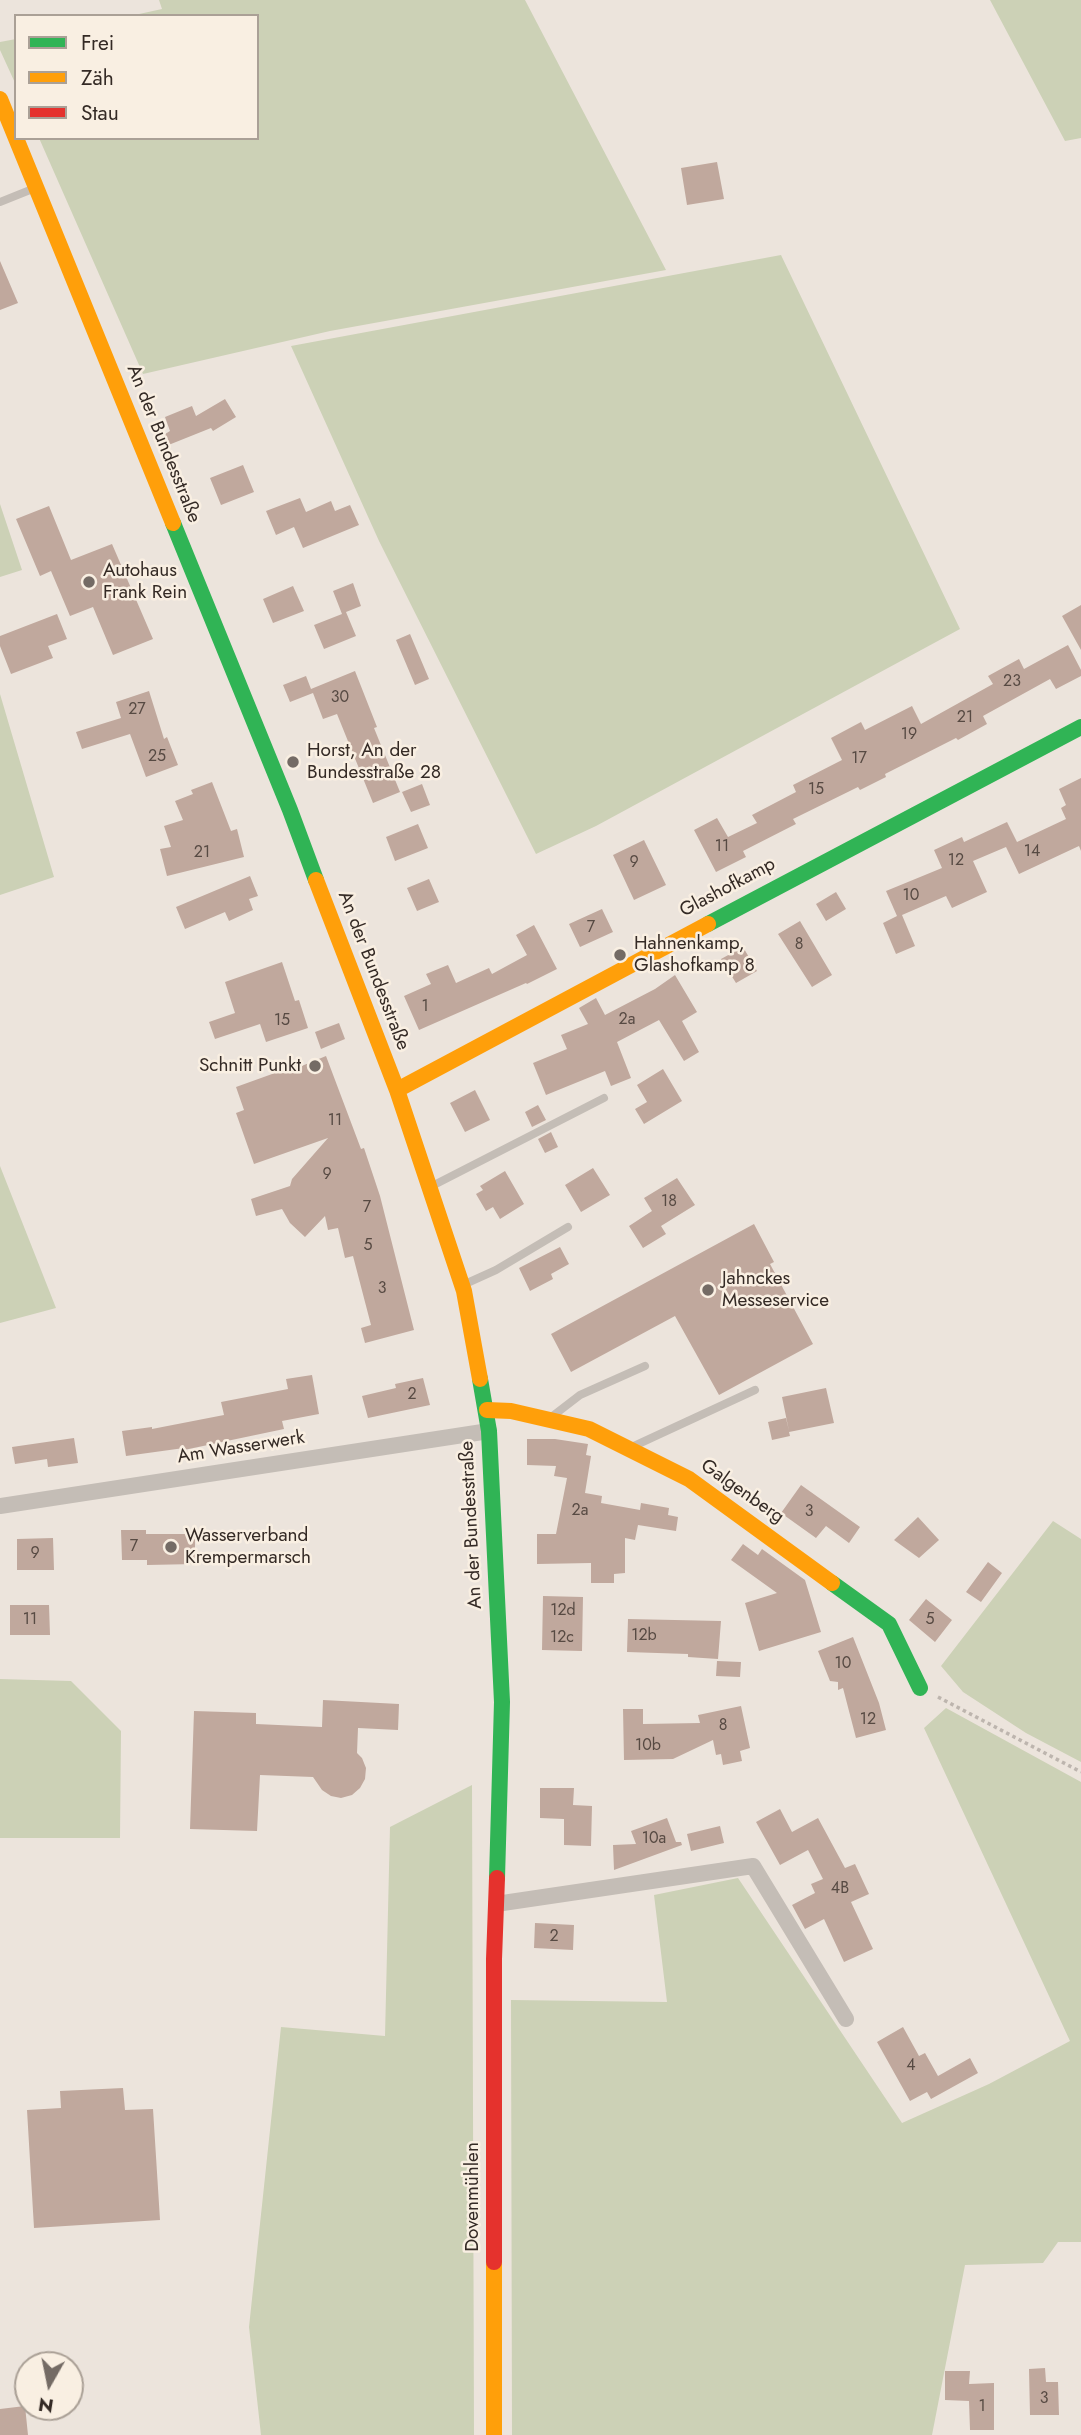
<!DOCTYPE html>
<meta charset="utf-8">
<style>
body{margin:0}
#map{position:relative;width:1081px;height:2435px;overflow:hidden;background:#ece4dc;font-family:Jost,sans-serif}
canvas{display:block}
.legend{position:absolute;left:14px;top:14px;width:245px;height:126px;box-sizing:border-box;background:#f9efe2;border:2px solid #aaa096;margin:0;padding:9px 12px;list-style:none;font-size:21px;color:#342a25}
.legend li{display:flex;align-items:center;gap:14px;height:35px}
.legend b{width:35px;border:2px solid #aaa096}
.north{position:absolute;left:14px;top:2351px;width:70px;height:70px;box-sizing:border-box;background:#f9efe2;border:2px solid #aaa096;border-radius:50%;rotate:189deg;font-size:19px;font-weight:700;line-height:28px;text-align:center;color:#342a25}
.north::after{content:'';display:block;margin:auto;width:24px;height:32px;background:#746b65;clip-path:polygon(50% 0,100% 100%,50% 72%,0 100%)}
</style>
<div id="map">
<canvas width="1081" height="2435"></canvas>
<ul class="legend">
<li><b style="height:9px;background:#30b455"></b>Frei</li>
<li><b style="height:9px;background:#ff9f0a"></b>Zäh</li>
<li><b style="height:9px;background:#e5322d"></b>Stau</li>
</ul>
<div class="north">N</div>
</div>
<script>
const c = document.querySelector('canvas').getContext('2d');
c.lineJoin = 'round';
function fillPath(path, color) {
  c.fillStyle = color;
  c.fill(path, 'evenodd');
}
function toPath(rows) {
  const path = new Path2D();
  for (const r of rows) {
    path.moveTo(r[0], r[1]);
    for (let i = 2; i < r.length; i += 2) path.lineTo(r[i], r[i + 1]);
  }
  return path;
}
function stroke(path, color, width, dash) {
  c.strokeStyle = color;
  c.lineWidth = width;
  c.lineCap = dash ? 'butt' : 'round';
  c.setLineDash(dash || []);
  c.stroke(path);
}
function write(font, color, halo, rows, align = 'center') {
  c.font = font + ' Jost,sans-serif';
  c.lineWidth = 5;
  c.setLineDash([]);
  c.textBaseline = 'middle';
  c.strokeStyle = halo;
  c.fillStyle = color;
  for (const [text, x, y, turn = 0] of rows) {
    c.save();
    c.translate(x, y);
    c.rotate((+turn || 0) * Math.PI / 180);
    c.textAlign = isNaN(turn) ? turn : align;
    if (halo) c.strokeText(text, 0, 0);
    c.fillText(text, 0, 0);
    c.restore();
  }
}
const green = toPath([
 [159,0,525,0,666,270,330,331,143,374,39,138,257,138,257,16,130,16,162,9],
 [990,0,1081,0,1081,138,1065,141],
 [16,39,16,85,0,50,0,42],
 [781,255,960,629,596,826,536,854,379,541,291,346],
 [0,504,22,570,0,577],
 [0,694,54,877,0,895],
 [0,1166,56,1308,0,1323],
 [1053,1521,1081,1539,1081,1762,1026,1733,963,1692,941,1666],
 [0,1679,71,1681,121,1731,120,1838,0,1838],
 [946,1708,1081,1782,1081,2242,1058,2242,1043,2263,965,2265,932,2435,512,2435,511,2000,667,2002,654,1895,738,1878,902,2123,989,2084,1070,2041,924,1728],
 [472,1785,474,2435,261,2435,249,2327,281,2027,385,2036,390,1827]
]);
const building = toPath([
 [717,162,724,199,687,205,681,168],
 [0,261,18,303,0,310],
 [225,399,236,417,213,431,211,428,161,448,157,439,170,431,165,417,192,406,196,416],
 [243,465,254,492,221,505,210,478],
 [300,498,306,512,331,501,335,511,350,505,359,525,303,548,294,527,276,535,266,511],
 [49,506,71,560,112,544,153,639,113,655,93,607,70,616,51,571,40,576,16,519],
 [353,583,361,606,346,612,356,636,324,649,314,625,342,614,333,591],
 [293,586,304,611,273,623,263,599],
 [1081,605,1081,650,1062,616],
 [57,614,67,639,48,646,53,658,11,674,0,646,0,636],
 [410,634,429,679,415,685,396,640],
 [1068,645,1081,670,1081,676,1056,689,1050,679,983,716,987,724,958,740,956,738,885,774,886,777,860,790,858,787,793,819,796,824,743,851,746,857,716,872,694,830,717,818,728,837,757,823,752,815,796,792,793,785,842,760,831,738,861,722,865,730,912,706,921,724,993,684,988,676,1019,659,1024,669],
 [355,671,377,727,374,728,400,792,373,803,337,714,323,719,313,693,290,702,283,685,306,676,311,689],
 [149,691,164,739,167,737,178,765,146,777,130,734,82,749,76,732,121,718,116,702],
 [1081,778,1081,851,1079,846,1019,874,1006,847,973,861,987,892,952,908,946,896,902,915,915,946,896,954,883,923,897,916,886,891,942,868,934,850,962,837,964,842,1007,822,1017,842,1066,819,1061,808,1066,805,1059,789],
 [212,782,231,831,237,829,244,857,167,876,160,849,171,847,164,826,183,820,175,801,193,794,191,790],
 [422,784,430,805,411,812,402,792],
 [418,824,428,848,395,861,386,837],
 [644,840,666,885,634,900,613,855],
 [250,876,258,896,249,899,253,910,229,921,225,912,185,929,176,907],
 [429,879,439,902,417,911,407,888],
 [836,892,846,909,826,921,816,904],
 [602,909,613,932,580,947,569,924],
 [800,921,832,975,812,987,778,934],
 [534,925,557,969,527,984,526,983,419,1030,404,996,431,984,426,974,448,965,456,983,489,968,492,974,527,955,516,935],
 [743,947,757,971,736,983,721,959],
 [282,962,295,1001,299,1000,308,1028,266,1042,260,1024,215,1039,209,1022,235,1013,225,982],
 [675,975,697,1012,682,1021,699,1052,684,1061,659,1020,617,1042,631,1078,611,1086,605,1071,546,1095,533,1063,567,1049,561,1035,588,1024,579,1008,596,998,605,1015,655,989],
 [339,1023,345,1039,321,1049,315,1032],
 [326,1056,361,1149,364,1148,380,1196,414,1330,365,1343,361,1328,371,1325,353,1256,345,1258,338,1228,328,1230,325,1216,305,1237,290,1223,282,1209,256,1216,251,1199,290,1186,292,1179,328,1138,254,1164,236,1113,244,1110,236,1087,286,1069,287,1072],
 [663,1069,682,1101,644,1124,635,1109,647,1102,637,1085],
 [475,1090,490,1120,465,1132,450,1103],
 [538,1105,546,1120,532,1127,525,1112],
 [551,1132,558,1147,545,1153,538,1139],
 [593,1168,610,1195,581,1212,565,1185],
 [505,1171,524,1204,500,1219,493,1207,486,1211,476,1194,483,1190,480,1186],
 [677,1178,695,1205,661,1226,666,1234,643,1248,629,1226,652,1211,644,1198],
 [754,1224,774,1262,770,1264,813,1344,719,1395,675,1316,571,1372,551,1334],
 [560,1247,569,1264,551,1274,553,1279,530,1291,519,1268],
 [312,1375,319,1414,282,1421,284,1429,184,1450,184,1448,126,1456,122,1431,152,1427,152,1429,224,1415,221,1402,288,1389,286,1379],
 [423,1378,430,1405,368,1418,362,1396,396,1388,395,1384],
 [826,1388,834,1423,789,1432,790,1436,772,1440,768,1422,786,1418,789,1431,782,1397],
 [74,1438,78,1463,48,1467,47,1459,15,1464,12,1447],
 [527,1439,555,1439,588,1444,586,1455,591,1456,585,1493,602,1496,601,1503,640,1510,641,1503,669,1508,668,1515,678,1517,676,1531,638,1525,635,1540,625,1538,625,1573,614,1574,614,1583,591,1583,591,1563,537,1564,537,1534,556,1534,567,1478,554,1476,556,1466,527,1465],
 [801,1485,860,1527,849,1543,826,1526,816,1538,781,1513],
 [918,1517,939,1540,919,1558,894,1540],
 [121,1530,146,1530,146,1534,195,1534,195,1564,147,1565,147,1560,122,1560],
 [53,1538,54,1570,17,1570,17,1539],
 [743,1544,758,1555,762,1549,805,1580,821,1632,759,1651,745,1603,777,1593,731,1560],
 [988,1562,1002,1573,981,1602,966,1592],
 [543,1596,583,1597,582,1651,542,1650],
 [926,1599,952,1620,935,1642,909,1620],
 [10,1605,49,1605,50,1635,10,1635],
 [628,1619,721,1621,718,1659,688,1657,688,1654,627,1652],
 [853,1637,879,1703,886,1730,856,1738,843,1688,838,1690,838,1682,830,1681,818,1651],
 [717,1661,741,1662,740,1677,716,1676],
 [323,1700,399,1704,398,1730,358,1728,357,1753,362,1758,366,1768,365,1779,360,1788,352,1795,341,1798,331,1796,322,1790,313,1777,260,1775,257,1831,190,1829,194,1711,256,1713,256,1724,322,1727],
 [741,1706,750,1748,740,1751,742,1761,723,1765,721,1754,716,1755,713,1740,673,1759,624,1760,623,1709,643,1709,643,1724,700,1723,698,1715],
 [540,1788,574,1788,573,1805,592,1806,591,1846,564,1845,564,1819,540,1818],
 [780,1809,792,1832,818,1818,845,1868,855,1864,869,1894,851,1902,873,1949,844,1962,824,1919,805,1929,792,1905,815,1893,811,1884,823,1879,808,1850,780,1865,756,1822],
 [667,1818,676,1842,681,1842,682,1845,614,1870,613,1845,636,1844,631,1831],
 [720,1826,724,1843,691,1851,687,1834],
 [535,1923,574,1925,573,1950,534,1948],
 [903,2027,919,2056,925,2053,938,2076,970,2058,978,2073,931,2099,927,2092,910,2101,877,2042],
 [123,2088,125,2110,153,2109,160,2220,34,2228,27,2110,61,2108,60,2091],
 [1045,2368,1046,2382,1058,2382,1059,2415,1030,2415,1029,2369],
 [945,2371,970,2371,969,2384,994,2383,994,2430,970,2430,969,2401,945,2400],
 [25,2406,28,2435,0,2435,0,2409]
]);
const path = toPath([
 [938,1697,1081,1772]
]);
const lane = toPath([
 [0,202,35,188],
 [432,1186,604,1098],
 [465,1284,496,1270,568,1227],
 [554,1415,580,1395,645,1366],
 [634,1446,755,1390]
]);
const street = toPath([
 [0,1506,489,1431],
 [496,1904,753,1866,846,2019]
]);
const fast = toPath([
 [173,523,290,810,316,880],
 [708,924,1081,727],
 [480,1379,489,1431,502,1702,497,1878],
 [832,1583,889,1624,920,1688]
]);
const slow = toPath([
 [0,99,173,523],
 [316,880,397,1090,464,1291,480,1379],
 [397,1090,708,924],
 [487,1410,511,1411,589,1429,689,1479,832,1583],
 [494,2262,494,2435]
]);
const jam = toPath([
 [494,2262,494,1959,497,1878]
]);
const markers = [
 [89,582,7,"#746b65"],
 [293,762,7,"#746b65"],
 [620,955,7,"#746b65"],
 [315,1066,7,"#746b65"],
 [708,1290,7,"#746b65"],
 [171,1547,7,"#746b65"]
];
const numberNames = [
 ["23",1012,682],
 ["30",340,698],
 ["27",137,710],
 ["21",965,718],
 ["19",909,735],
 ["25",157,757],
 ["17",859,759],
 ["15",816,790],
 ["11",722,847],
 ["14",1032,852],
 ["21",202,853],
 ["12",956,861],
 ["9",634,863],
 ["10",911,896],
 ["7",591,928],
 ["8",799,945],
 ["1",425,1007],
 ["2a",627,1020],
 ["15",282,1021],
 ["11",335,1121],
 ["9",327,1175],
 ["18",669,1202],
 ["7",367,1208],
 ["5",368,1246],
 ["3",382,1289],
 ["2",412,1395],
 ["2a",580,1511],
 ["3",809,1512],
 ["7",134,1547],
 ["9",35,1554],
 ["12d",563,1611],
 ["11",30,1620],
 ["5",930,1620],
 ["12b",644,1636],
 ["12c",562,1638],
 ["10",843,1664],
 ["12",868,1720],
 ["8",723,1726],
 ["10b",648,1746],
 ["10a",654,1839],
 ["4B",840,1889],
 ["2",554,1937],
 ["4",911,2066],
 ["3",1044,2399],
 ["1",982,2407]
];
const streetNames = [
 ["An der Bundesstraße",163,444,68],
 ["Glashofkamp",728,888,-28],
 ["An der Bundesstraße",373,971,69],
 ["Am Wasserwerk",241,1448,-9],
 ["Galgenberg",742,1492,35],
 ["An der Bundesstraße",472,1525,-93],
 ["Dovenmühlen",473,2197,-90]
];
const poiNames = [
 ["Autohaus",103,571],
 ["Frank Rein",103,593],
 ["Horst, An der",307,751],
 ["Bundesstraße 28",307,773],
 ["Hahnenkamp,",634,944],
 ["Glashofkamp 8",634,966],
 ["Schnitt Punkt",301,1066,"right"],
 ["Jahnckes",722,1279],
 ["Messeservice",722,1301],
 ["Wasserverband",185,1536],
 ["Krempermarsch",185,1558]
];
fillPath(green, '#ccd1b6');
fillPath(building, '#c0a89d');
stroke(path, '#bdb5ae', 3.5, [3.5, 3.5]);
stroke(lane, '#c4bdb6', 8);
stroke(street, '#c4bdb6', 16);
stroke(fast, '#30b455', 16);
stroke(slow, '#ff9f0a', 16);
stroke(jam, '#e5322d', 16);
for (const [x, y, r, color] of markers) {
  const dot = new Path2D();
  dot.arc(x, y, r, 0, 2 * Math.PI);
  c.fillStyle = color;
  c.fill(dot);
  stroke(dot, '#f9efe2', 2.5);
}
write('16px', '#574a43', null, numberNames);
write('19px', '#342a25', '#f9efe2', streetNames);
write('19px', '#342a25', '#f9efe2', poiNames, 'left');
</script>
